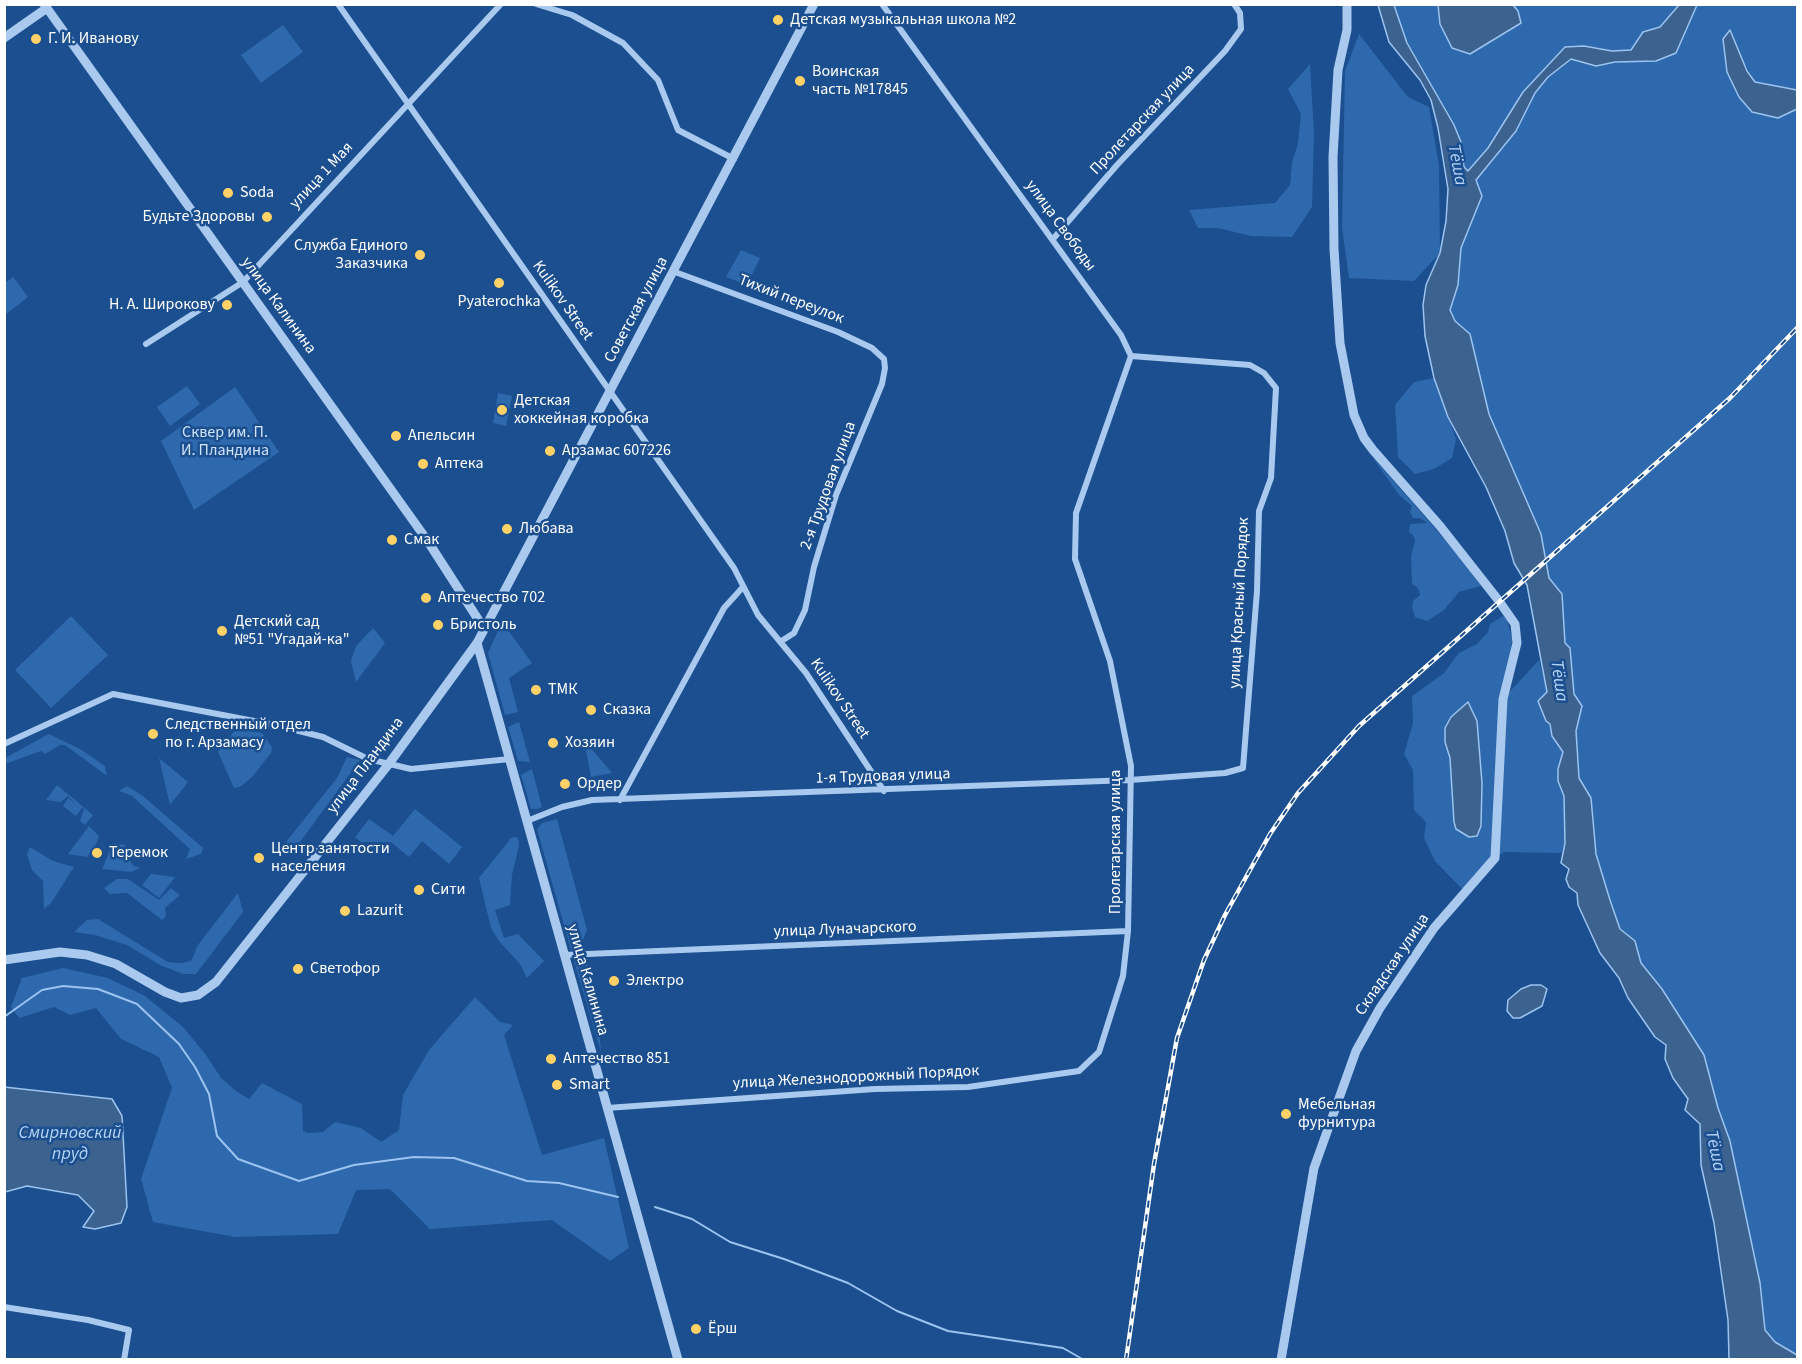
<!DOCTYPE html>
<meta charset="utf-8">
<style>
body{margin:0}
#map{position:relative;width:1802px;height:1364px;overflow:hidden;background:#1b4f8f;font-family:"Source Sans 3",sans-serif}
canvas{display:block}
.frame{position:absolute;inset:0;border:6px solid #fff;pointer-events:none}
</style>
<div id="map">
<canvas width="1802" height="1364"></canvas>
<div class="frame"></div>
</div>
<script>
const c = document.querySelector('canvas').getContext('2d');
c.lineJoin = 'round';
function fillPath(path, color) {
  c.fillStyle = color;
  c.fill(path, 'evenodd');
}
function toPath(rows) {
  const path = new Path2D();
  for (const r of rows) {
    path.moveTo(r[0], r[1]);
    for (let i = 2; i < r.length; i += 2) path.lineTo(r[i], r[i + 1]);
  }
  return path;
}
function stroke(path, color, width, dash) {
  c.strokeStyle = color;
  c.lineWidth = width;
  c.lineCap = dash ? 'butt' : 'round';
  c.setLineDash(dash || []);
  c.stroke(path);
}
function write(font, color, halo, rows, align = 'center') {
  c.font = font + ' "Source Sans 3",sans-serif';
  c.lineWidth = 5;
  c.setLineDash([]);
  c.textBaseline = 'middle';
  c.strokeStyle = halo;
  c.fillStyle = color;
  for (const [text, x, y, turn = 0] of rows) {
    c.save();
    c.translate(x, y);
    c.rotate((+turn || 0) * Math.PI / 180);
    c.textAlign = isNaN(turn) ? turn : align;
    if (halo) c.strokeText(text, 0, 0);
    c.fillText(text, 0, 0);
    c.restore();
  }
}
const green = toPath([
 [1394,5,1679,5,1660,27,1643,32,1631,50,1612,51,1584,46,1564,47,1523,92,1488,148,1468,171,1464,167,1461,142,1407,43],
 [1697,5,1797,5,1797,90,1755,82,1739,54,1723,39,1778,118,1797,109,1797,1355,1775,1342,1765,1330,1760,1283,1730,1141,1682,1022,1662,989,1641,963,1635,941,1620,929,1610,900,1596,854,1591,798,1579,778,1576,731,1582,706,1574,694,1565,643,1562,594,1549,578,1541,534,1489,414,1470,334,1455,321,1450,310,1458,285,1461,248,1482,196,1476,180,1516,131,1535,93,1548,77,1571,59,1596,66,1615,62,1656,61,1676,53],
 [283,25,303,52,261,83,241,55],
 [1359,34,1408,97,1429,107,1439,165,1440,253,1414,281,1349,278,1342,228,1345,71],
 [1310,64,1314,133,1312,207,1292,237,1251,236,1218,228,1198,228,1189,210,1275,203,1290,185,1292,163,1298,143,1301,114,1288,89],
 [741,250,760,258,747,285,726,277],
 [13,277,28,297,5,315,5,283],
 [1434,378,1456,439,1452,458,1434,469,1415,474,1398,457,1395,405,1414,382],
 [187,386,200,404,170,426,157,407],
 [235,387,279,452,194,510,161,441],
 [498,393,512,396,506,426,493,423],
 [1370,454,1459,556,1481,586,1459,592,1444,610,1427,621,1415,617,1412,607,1413,601,1420,595,1418,588,1412,584,1411,556,1415,541,1413,535,1409,532,1410,524,1427,523,1420,518,1413,518,1410,512,1412,506,1399,495],
 [71,616,108,655,51,708,15,670],
 [1503,616,1507,619,1512,639,1493,854,1463,890,1435,861,1424,838,1426,822,1414,810,1413,770,1404,754,1413,723,1412,696,1444,673,1459,653,1477,644,1488,632,1490,624],
 [1477,721,1481,765,1480,802,1454,822,1450,758],
 [502,622,532,663,509,678,518,712,505,715,488,653],
 [373,628,385,643,356,682,351,661,356,646],
 [1539,660,1547,692,1552,736,1563,752,1558,769,1558,781,1564,796,1565,843,1561,853,1504,852,1495,858,1503,699],
 [519,722,530,762,518,761,508,727],
 [236,729,262,733,272,747,271,753,253,776,240,787,234,788,218,752],
 [49,734,80,749,105,766,107,776,65,745,60,745,45,754,41,751,5,764,5,758],
 [584,740,612,773,591,777],
 [347,757,360,760,298,845,289,855,283,852,282,847,337,778],
 [159,758,188,782,170,805],
 [532,769,542,807,537,809,531,809,521,775],
 [57,785,93,815,85,825,80,821,84,809,82,808,76,816,63,806,68,798,75,803,68,796,61,802,46,800],
 [127,786,143,796,203,848,201,854,186,859,190,849,132,796,119,791],
 [415,809,462,847,449,864,422,841,409,857,391,842,361,842,355,837,369,819,393,836],
 [557,819,587,930,579,949,571,950,537,829,542,823],
 [89,826,99,836,96,844,87,857,68,854],
 [514,837,518,838,519,846,512,875,510,905,495,910,504,938,518,934,544,961,527,978,520,964,499,941,491,928,479,878,511,838],
 [113,843,125,845,125,854,134,866,140,868,131,872,102,869],
 [30,847,53,861,74,867,51,903,44,909,43,881,32,870,27,854],
 [151,874,175,877,159,898,142,885],
 [117,879,128,879,159,900,171,888,180,895,165,908,166,916,162,920,127,893,110,894,104,888],
 [238,893,243,912,196,974,183,974,160,965,127,945,95,935,74,932,87,920,98,919,168,962,181,963,191,961,198,945],
 [573,957,586,957,597,1008,601,1052],
 [63,968,108,978,145,996,183,1027,206,1055,221,1078,236,1091,249,1099,262,1083,302,1104,303,1131,308,1133,323,1132,335,1122,361,1128,381,1142,399,1130,403,1095,429,1050,475,997,500,1022,513,1025,504,1035,542,1155,604,1138,629,1248,610,1261,552,1220,430,1229,390,1189,356,1190,338,1234,235,1237,153,1222,141,1179,172,1088,159,1057,121,1039,96,1008,70,1015,54,1007,19,1018,11,1007,22,978]
]);
const water = toPath([
 [1378,5,1394,5,1407,43,1454,125,1461,142,1464,167,1468,171,1488,148,1523,92,1565,47,1584,46,1612,51,1631,50,1643,32,1660,27,1679,5,1697,5,1676,53,1656,61,1615,62,1596,66,1571,59,1548,77,1535,93,1516,131,1476,180,1482,196,1461,248,1458,285,1450,310,1455,321,1470,334,1489,414,1541,534,1549,578,1562,594,1565,643,1570,648,1574,694,1582,706,1576,731,1579,778,1591,798,1596,854,1610,900,1620,929,1635,941,1641,963,1662,989,1704,1055,1718,1108,1730,1141,1760,1283,1765,1330,1775,1342,1797,1355,1797,1359,1729,1359,1728,1320,1714,1223,1701,1165,1700,1124,1685,1110,1688,1099,1673,1078,1665,1059,1666,1045,1655,1037,1628,998,1619,978,1600,953,1578,905,1577,893,1569,887,1566,879,1569,869,1561,863,1565,843,1564,796,1558,781,1558,769,1563,752,1552,736,1550,724,1546,721,1538,701,1547,692,1527,585,1514,563,1505,531,1486,487,1448,417,1434,378,1425,336,1423,305,1426,285,1440,253,1446,221,1448,189,1438,128,1431,100,1420,80,1389,42,1378,5],
 [1438,5,1513,5,1518,11,1521,23,1470,54,1452,48,1440,24,1438,5],
 [1730,30,1747,71,1755,82,1797,90,1797,109,1778,118,1752,112,1739,97,1727,72,1723,39,1730,30],
 [1468,702,1477,721,1482,783,1481,826,1477,836,1469,837,1456,829,1454,822,1450,758,1445,742,1445,728,1451,717,1468,702],
 [1531,985,1541,985,1547,989,1542,1006,1520,1018,1513,1018,1507,1011,1508,1000,1521,989,1531,985],
 [4,1087,112,1099,122,1116,127,1207,121,1223,95,1229,83,1227,94,1211,78,1195,27,1186,5,1192,4,1087]
]);
const stream = toPath([
 [4,1017,42,990,63,986,98,989,137,1004,179,1044,195,1067,209,1094,217,1136,238,1159,299,1181,354,1165,414,1157,454,1158,527,1181,559,1183,618,1197],
 [655,1207,692,1219,730,1242,784,1259,848,1283,897,1311,948,1331,1063,1348,1084,1360]
]);
const minor = toPath([
 [338,4,734,568,758,615,806,673,884,791],
 [536,4,572,15,623,43,658,80,678,130,734,159],
 [882,4,1121,335,1131,356],
 [1053,239,1117,165,1225,51,1241,29,1240,13,1234,4],
 [675,272,838,332,872,348,884,359,885,368,882,384,836,495,814,567,805,610,794,633,780,642],
 [146,344,243,282,501,4],
 [4,744,113,694,275,725,323,737,368,759,411,769,510,759],
 [620,800,724,608,743,587],
 [527,821,562,807,592,800,1130,780,1225,773,1243,768,1257,591,1259,511,1271,478,1276,388,1264,373,1250,365,1131,356],
 [564,955,1128,931],
 [607,1108,875,1089,968,1087,1079,1071,1099,1052,1123,976,1128,931,1131,766,1110,661,1075,559,1076,513,1131,356],
 [4,1307,88,1320,129,1330,124,1360]
]);
const tertiary = toPath([
 [44,4,427,540,483,627],
 [4,38,47,8],
 [477,643,678,1360],
 [4,960,60,952,87,955,116,964,165,992,181,998,198,995,216,982,388,765,477,643,814,4],
 [1281,1360,1314,1168,1356,1051,1380,1008,1434,928,1495,858,1503,699,1517,643,1515,624,1499,601,1440,526,1373,450,1364,438,1354,415,1340,343,1334,249,1333,157,1338,70,1347,30,1347,4]
]);
const rail = toPath([
 [1126,1360,1154,1164,1177,1038,1204,960,1225,915,1270,834,1298,793,1359,726,1730,398,1798,327]
]);
const markers = [
 [778,20,6,"#ffd166"],
 [36,39,6,"#ffd166"],
 [800,81,6,"#ffd166"],
 [228,193,6,"#ffd166"],
 [267,217,6,"#ffd166"],
 [420,255,6,"#ffd166"],
 [499,283,6,"#ffd166"],
 [227,305,6,"#ffd166"],
 [502,410,6,"#ffd166"],
 [396,436,6,"#ffd166"],
 [550,451,6,"#ffd166"],
 [423,464,6,"#ffd166"],
 [507,529,6,"#ffd166"],
 [392,540,6,"#ffd166"],
 [426,598,6,"#ffd166"],
 [438,625,6,"#ffd166"],
 [222,631,6,"#ffd166"],
 [536,690,6,"#ffd166"],
 [591,710,6,"#ffd166"],
 [153,734,6,"#ffd166"],
 [553,743,6,"#ffd166"],
 [565,784,6,"#ffd166"],
 [97,853,6,"#ffd166"],
 [259,858,6,"#ffd166"],
 [419,890,6,"#ffd166"],
 [345,911,6,"#ffd166"],
 [298,969,6,"#ffd166"],
 [614,981,6,"#ffd166"],
 [551,1059,6,"#ffd166"],
 [557,1085,6,"#ffd166"],
 [1286,1114,6,"#ffd166"],
 [696,1329,6,"#ffd166"]
];
const poiNames = [
 ["Детская музыкальная школа №2",790,20],
 ["Г. И. Иванову",48,39],
 ["Воинская",812,72],
 ["часть №17845",812,90],
 ["Soda",240,193],
 ["Будьте Здоровы",255,217,"right"],
 ["Служба Единого",408,246,"right"],
 ["Заказчика",408,264,"right"],
 ["Pyaterochka",499,302,"center"],
 ["Н. А. Широкову",215,305,"right"],
 ["Детская",514,401],
 ["хоккейная коробка",514,419],
 ["Апельсин",408,436],
 ["Арзамас 607226",562,451],
 ["Аптека",435,464],
 ["Любава",519,529],
 ["Смак",404,540],
 ["Аптечество 702",438,598],
 ["Детский сад",234,622],
 ["№51 \"Угадай-ка\"",234,640],
 ["Бристоль",450,625],
 ["ТМК",548,690],
 ["Сказка",603,710],
 ["Следственный отдел",165,725],
 ["по г. Арзамасу",165,743],
 ["Хозяин",565,743],
 ["Ордер",577,784],
 ["Центр занятости",271,849],
 ["населения",271,867],
 ["Теремок",109,853],
 ["Сити",431,890],
 ["Lazurit",357,911],
 ["Светофор",310,969],
 ["Электро",626,981],
 ["Аптечество 851",563,1059],
 ["Smart",569,1085],
 ["Мебельная",1298,1105],
 ["фурнитура",1298,1123],
 ["Ёрш",708,1329]
];
const streetNames = [
 ["Пролетарская улица",1143,120,-47],
 ["улица 1 Мая",322,176,-47],
 ["улица Свободы",1060,226,54],
 ["Тихий переулок",791,300,21],
 ["Kulikov Street",562,301,55],
 ["улица Калинина",278,306,54],
 ["Советская улица",637,310,-62],
 ["2-я Трудовая улица",829,486,-70],
 ["улица Красный Порядок",1240,603,-87],
 ["Kulikov Street",839,699,56],
 ["улица Пландина",366,766,-53],
 ["1-я Трудовая улица",883,777,-2],
 ["Пролетарская улица",1116,842,-90],
 ["улица Луначарского",845,930,-2],
 ["Складская улица",1393,965,-56],
 ["улица Калинина",587,980,74],
 ["улица Железнодорожный Порядок",856,1078,-3]
];
const parkNames = [
 ["Сквер им. П.",225,433],
 ["И. Пландина",225,451]
];
const waterNames = [
 ["Тёша",1456,165,79],
 ["Тёша",1558,681,82],
 ["Смирновский",70,1134],
 ["пруд",70,1155],
 ["Тёша",1714,1151,78]
];
fillPath(green, '#2e69ad');
fillPath(water, '#3c6290');
stroke(water, '#9cc4f0', 1.5);
stroke(stream, '#9cc4f0', 2);
stroke(minor, '#a9c9ee', 6);
stroke(tertiary, '#a9c9ee', 9);
stroke(rail, '#fff', 4.5);
stroke(rail, '#1b4f8f', 2, [7]);
for (const [x, y, r, color] of markers) {
  const dot = new Path2D();
  dot.arc(x, y, r, 0, 2 * Math.PI);
  c.fillStyle = color;
  c.fill(dot);
  stroke(dot, '#1b4f8f', 2);
}
write('16px', '#fff', '#1b4f8f', poiNames, 'left');
write('16px', '#fff', '#1b4f8f', streetNames);
write('16px', '#cfe3fa', '#1b4f8f', parkNames);
write('italic 18px', '#b5d3f5', '#1b4f8f', waterNames);
</script>
